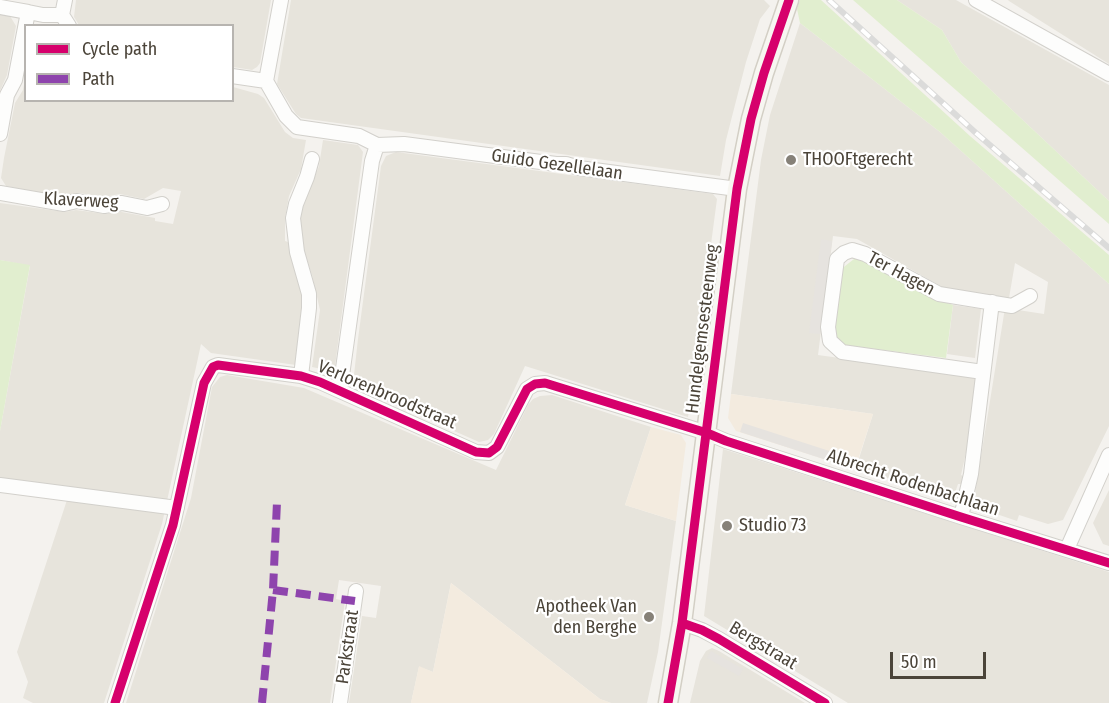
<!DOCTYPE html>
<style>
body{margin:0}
#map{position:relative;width:1109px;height:703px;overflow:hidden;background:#f4f2ee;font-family:"Fira Sans Condensed",sans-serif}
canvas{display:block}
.legend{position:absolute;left:24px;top:24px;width:210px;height:78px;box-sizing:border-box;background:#fff;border:2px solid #b7b4b0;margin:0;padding:8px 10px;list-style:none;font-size:18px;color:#4b4439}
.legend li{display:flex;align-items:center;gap:12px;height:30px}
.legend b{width:30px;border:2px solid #b7b4b0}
.scale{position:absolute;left:890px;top:652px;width:96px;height:27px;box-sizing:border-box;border:3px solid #4b4439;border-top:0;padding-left:8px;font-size:18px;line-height:21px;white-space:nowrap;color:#4b4439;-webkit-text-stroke:4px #fff;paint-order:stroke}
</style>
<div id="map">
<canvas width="1109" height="703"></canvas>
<ul class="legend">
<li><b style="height:8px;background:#d6006c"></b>Cycle path</li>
<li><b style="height:8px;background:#8e44ad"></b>Path</li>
</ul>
<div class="scale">50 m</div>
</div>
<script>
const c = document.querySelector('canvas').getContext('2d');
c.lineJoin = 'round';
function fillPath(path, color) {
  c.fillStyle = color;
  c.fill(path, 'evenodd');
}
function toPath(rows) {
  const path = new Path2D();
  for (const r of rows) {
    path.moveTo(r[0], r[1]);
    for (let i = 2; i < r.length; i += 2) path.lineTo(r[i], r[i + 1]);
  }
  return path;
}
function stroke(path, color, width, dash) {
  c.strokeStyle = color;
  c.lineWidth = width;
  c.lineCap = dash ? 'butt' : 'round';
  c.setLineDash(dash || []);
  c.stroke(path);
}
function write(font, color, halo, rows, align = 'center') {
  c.font = font + ' "Fira Sans Condensed",sans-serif';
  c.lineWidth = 4.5;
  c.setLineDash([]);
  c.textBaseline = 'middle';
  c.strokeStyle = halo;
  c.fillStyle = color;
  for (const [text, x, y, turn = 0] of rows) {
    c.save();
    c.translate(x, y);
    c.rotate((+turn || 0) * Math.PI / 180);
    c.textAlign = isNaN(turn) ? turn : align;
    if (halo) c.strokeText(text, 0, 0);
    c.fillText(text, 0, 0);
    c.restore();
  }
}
const residential = toPath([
 [76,0,271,0,260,63,257,67,252,70,233,67,232,26,79,25,74,17],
 [291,0,764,0,770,6,760,19,746,62,726,140,720,176,301,118,296,114,277,84],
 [897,0,956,0,1109,85,1109,201,961,62,942,30],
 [1008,0,1109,0,1109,64,1009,1],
 [0,15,10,16,16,26,7,75,0,91],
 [800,23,940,132,1109,284,1109,426,1063,520,1048,524,1019,515,1017,521,973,506,1005,308,1044,314,1048,282,1015,263,1009,298,944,288,857,239,833,236,818,355,976,377,969,439,961,475,963,476,961,484,958,484,953,499,856,468,873,414,731,394,761,160,770,115],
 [25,79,26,100,232,100,233,87,258,94,264,98,285,132,293,138,306,140,301,169,289,196,285,218,285,241,288,242,299,281,301,293,302,311,296,365,211,353,201,344,162,524,104,703,33,703,23,698,28,682,17,652,67,500,0,490,0,431,30,266,0,260,0,203,65,212,76,210,107,214,116,211,155,218,155,221,173,224,181,191,163,188,144,199,120,194,104,197,79,193,63,197,6,186,1,178,4,158,15,103,23,90],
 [323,140,358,145,363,152,335,366,332,366,331,371,312,367,320,310,312,275,303,248,300,214,319,166],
 [396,152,713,194,717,199,688,417,525,366,494,434,488,440,479,442,355,387,353,384,358,339,381,166,386,156],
 [953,305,981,309,975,358,947,354],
 [227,375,304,388,496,470,528,405,533,399,540,396,552,395,651,427,625,505,676,521,658,652,647,703,611,703,600,699,451,583,433,672,419,667,411,703,349,703,362,616,376,618,381,586,339,580,336,599,345,601,330,703,126,703,191,498,212,387,220,377],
 [723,449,1109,572,1109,703,848,703,704,616],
 [1109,490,1109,546,1103,544,1093,523],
 [712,648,719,651,805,703,690,703,700,661,706,651]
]);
const commercial = toPath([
 [731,394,873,414,855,469,736,431,728,418],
 [651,427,681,435,686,443,676,521,625,505],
 [451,583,600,699,611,703,411,703,419,666,433,672]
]);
const green = toPath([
 [800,0,821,0,970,136,1109,255,1109,284,940,132,800,23,797,9],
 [853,0,897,0,942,30,961,62,1109,201,1109,224],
 [854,259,864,259,935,298,953,305,946,358,844,345,833,333,840,270],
 [0,260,30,265,0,431]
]);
const parking = toPath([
 [821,239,832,241,820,334,809,333],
 [743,423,851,458,848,467,740,432],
 [711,651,743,669,739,676,707,658]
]);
const street = toPath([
 [65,0,62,15,69,26],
 [976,0,1109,74],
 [0,7,28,12],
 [232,76,266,81],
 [266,81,286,116,297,127,359,136,377,145,372,161,340,390],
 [266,81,281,0],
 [0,134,7,95,15,80,28,12,43,15,62,15],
 [377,145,404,144,556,164,566,164,579,168,737,189],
 [0,193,64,204,77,201,104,206,122,203,147,208,162,204],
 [983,372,842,352,830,341,828,327,837,259,844,253,852,250,865,254,939,294,1012,306,1030,296],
 [301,376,309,308,309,294,297,252,293,218,296,204,307,177,312,159],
 [0,485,177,508],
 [961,517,971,474,992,302],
 [1067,549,1109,455],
 [682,623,702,630,719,639,825,703],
 [115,703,173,525,204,383,213,367,218,365,301,376,320,382,476,452,489,453,497,447,527,389,535,384,545,383,707,433,726,441,961,517,1109,563],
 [340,703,356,591]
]);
const secondary = toPath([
 [668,703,682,623,737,189,751,119,764,73,789,0]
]);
const rail = toPath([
 [829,0,976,133,1109,248]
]);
const quiet = toPath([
 [273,590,355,601],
 [262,703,273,590,277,502]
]);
const cycleway = toPath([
 [682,623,702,630,719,639,825,703],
 [115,703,173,525,204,383,213,367,218,365,301,376,320,382,476,452,489,453,497,447,527,389,535,384,545,383,707,433,726,441,961,517,1109,563],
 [668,703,682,623,737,189,751,119,764,73,789,0]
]);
const markers = [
 [791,160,6,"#868178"],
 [727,526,6,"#868178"],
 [649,617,6,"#868178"]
];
const poiNames = [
 ["THOOFtgerecht",803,160],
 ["Studio 73",739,526],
 ["Apotheek Van",637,607,"right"],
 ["den Berghe",637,628,"right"]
];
const streetNames = [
 ["Guido Gezellelaan",557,165,8],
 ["Klaverweg",81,201,3],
 ["Ter Hagen",901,274,28],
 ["Hundelgemsesteenweg",703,329,-83],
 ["Verlorenbroodstraat",387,395,23],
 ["Albrecht Rodenbachlaan",913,483,18],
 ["Bergstraat",763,646,31],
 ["Parkstraat",348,647,-82]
];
fillPath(residential, '#e7e4dc');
fillPath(commercial, '#f3ebdf');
fillPath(green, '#e1eecf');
fillPath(parking, '#e6e3df');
stroke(street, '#d2d0cb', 16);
stroke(secondary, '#d3cfc5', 21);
stroke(street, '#fdfdfc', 14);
stroke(secondary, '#f7f6f1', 18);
stroke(rail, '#dbdbda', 6);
stroke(rail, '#fff', 4, [11]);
stroke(quiet, '#8e44ad', 8, [15, 8]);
stroke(cycleway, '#d6006c', 9);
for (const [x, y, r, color] of markers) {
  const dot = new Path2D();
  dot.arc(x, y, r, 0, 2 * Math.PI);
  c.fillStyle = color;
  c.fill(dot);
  stroke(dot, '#fff', 2);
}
write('18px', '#4b4439', '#fff', poiNames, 'left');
write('18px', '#4b4439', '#fff', streetNames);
</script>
